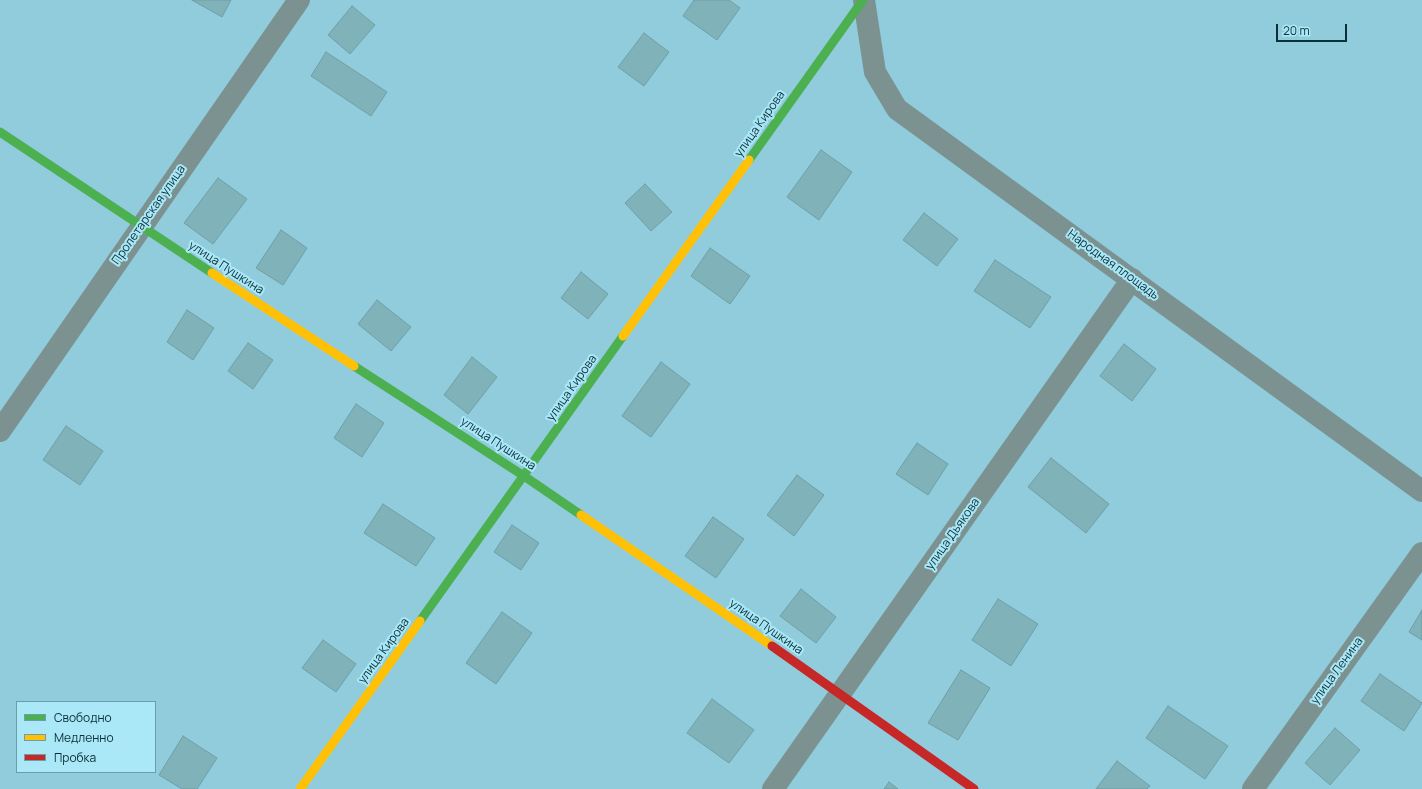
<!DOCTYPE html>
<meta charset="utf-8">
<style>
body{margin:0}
#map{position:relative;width:1422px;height:789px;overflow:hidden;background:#90ccdc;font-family:Manrope,sans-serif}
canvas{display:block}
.legend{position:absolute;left:16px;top:701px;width:140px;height:72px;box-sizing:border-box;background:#aae7f7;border:1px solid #6a9eab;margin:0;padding:5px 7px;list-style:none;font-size:12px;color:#0a3038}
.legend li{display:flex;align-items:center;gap:8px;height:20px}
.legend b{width:20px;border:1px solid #6a9eab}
.scale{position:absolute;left:1276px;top:24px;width:71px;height:18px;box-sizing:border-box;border:2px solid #0a3038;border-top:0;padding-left:5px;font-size:12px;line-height:14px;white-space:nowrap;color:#0a3038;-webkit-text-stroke:3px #aae7f7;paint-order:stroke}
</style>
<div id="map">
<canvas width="1422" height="789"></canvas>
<ul class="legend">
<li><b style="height:5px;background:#4caf50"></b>Свободно</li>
<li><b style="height:5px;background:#ffc107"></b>Медленно</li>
<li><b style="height:5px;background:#c62828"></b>Пробка</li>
</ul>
<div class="scale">20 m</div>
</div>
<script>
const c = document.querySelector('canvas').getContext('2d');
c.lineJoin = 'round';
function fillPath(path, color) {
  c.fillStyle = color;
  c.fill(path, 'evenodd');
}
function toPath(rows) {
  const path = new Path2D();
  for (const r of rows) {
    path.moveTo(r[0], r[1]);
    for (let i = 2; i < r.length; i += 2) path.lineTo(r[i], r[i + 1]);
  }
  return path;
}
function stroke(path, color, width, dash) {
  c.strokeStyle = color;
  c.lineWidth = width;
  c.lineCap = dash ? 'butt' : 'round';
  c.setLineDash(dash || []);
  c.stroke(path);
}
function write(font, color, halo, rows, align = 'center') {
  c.font = font + ' Manrope,sans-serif';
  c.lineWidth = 4;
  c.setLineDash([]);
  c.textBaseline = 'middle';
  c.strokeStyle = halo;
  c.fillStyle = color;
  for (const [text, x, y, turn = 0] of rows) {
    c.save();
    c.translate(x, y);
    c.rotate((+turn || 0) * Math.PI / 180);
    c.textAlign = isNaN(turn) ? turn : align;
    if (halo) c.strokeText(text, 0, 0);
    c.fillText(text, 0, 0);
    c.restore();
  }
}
const building = toPath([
 [192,0,231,0,222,17,192,0],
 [694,0,729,0,740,8,717,40,683,16,694,0],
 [352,6,375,25,350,54,328,35,352,6],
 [644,33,669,52,644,86,618,67,644,33],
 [326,52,387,92,371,116,311,76,326,52],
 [821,150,852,172,819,220,787,197,821,150],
 [218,178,247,199,213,244,184,223,218,178],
 [645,184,672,212,651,231,625,203,645,184],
 [924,213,958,239,937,266,903,240,924,213],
 [281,230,307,248,283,285,256,268,281,230],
 [710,248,750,276,730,304,691,276,710,248],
 [995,260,1051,297,1030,328,974,291,995,260],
 [581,272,608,294,588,319,561,298,581,272],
 [377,300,411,327,391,351,358,324,377,300],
 [187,310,214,328,193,360,167,342,187,310],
 [248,343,273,360,253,389,228,371,248,343],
 [1124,344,1156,369,1132,401,1100,376,1124,344],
 [472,357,497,377,468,414,444,395,472,357],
 [661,362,690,384,651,437,622,416,661,362],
 [356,404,384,423,362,457,334,438,356,404],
 [66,426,103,451,80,485,43,460,66,426],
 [917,443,948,464,928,495,896,474,917,443],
 [1051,458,1109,504,1086,533,1028,487,1051,458],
 [797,475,824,495,794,536,767,515,797,475],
 [383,504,435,538,416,566,364,533,383,504],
 [713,517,744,539,716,578,685,556,713,517],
 [512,525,539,543,521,570,494,552,512,525],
 [801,589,836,617,816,643,780,616,801,589],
 [998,599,1038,624,1011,666,972,640,998,599],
 [1422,610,1422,640,1409,632,1422,610],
 [502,612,532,633,496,684,466,663,502,612],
 [323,640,356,664,336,692,302,668,323,640],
 [961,670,990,688,958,740,928,723,961,670],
 [1380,674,1422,703,1404,731,1361,701,1380,674],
 [712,699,754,730,729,763,687,733,712,699],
 [1168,706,1228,746,1205,779,1146,738,1168,706],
 [1335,728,1360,750,1330,785,1305,763,1335,728],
 [183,736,217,758,197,789,182,789,159,775,183,736],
 [1117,761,1150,786,1147,789,1096,789,1117,761],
 [889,782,898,789,884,789,889,782]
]);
const street = toPath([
 [864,0,875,72,897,109,1422,491],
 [0,431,299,0],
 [773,789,1132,279],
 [1253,789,1422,553]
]);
const fast = toPath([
 [0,132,212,273],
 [749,160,863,0],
 [354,366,524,476,581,515],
 [420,621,623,336]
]);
const slow = toPath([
 [212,273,354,366],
 [623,336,749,160],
 [581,515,772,646],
 [300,789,420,621]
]);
const jam = toPath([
 [772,646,974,789]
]);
const streetNames = [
 ["улица Кирова",760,124,-55],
 ["Пролетарская улица",149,215,-55],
 ["Народная площадь",1113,265,36],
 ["улица Пушкина",226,268,33],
 ["улица Кирова",572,388,-55],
 ["улица Пушкина",498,444,33],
 ["улица Дьякова",953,534,-55],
 ["улица Пушкина",766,627,35],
 ["улица Кирова",384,651,-54],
 ["улица Ленина",1337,671,-54]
];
fillPath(building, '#7fb2b9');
stroke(building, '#719ea5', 1);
stroke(street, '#7c9291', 22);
stroke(fast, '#4caf50', 9);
stroke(slow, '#ffc107', 9);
stroke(jam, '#c62828', 9);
write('12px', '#0a3038', '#aae7f7', streetNames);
</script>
